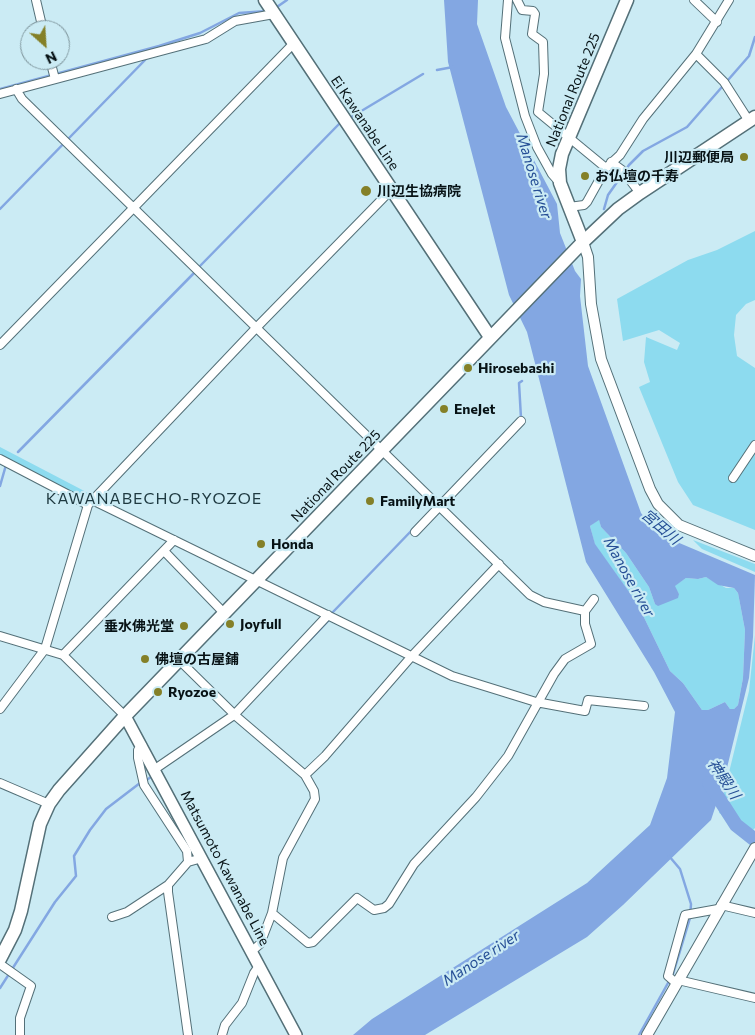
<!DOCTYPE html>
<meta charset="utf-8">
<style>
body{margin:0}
#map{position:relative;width:755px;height:1035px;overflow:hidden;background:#cbebf4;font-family:Commissioner,sans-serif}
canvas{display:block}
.north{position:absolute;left:20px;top:20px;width:50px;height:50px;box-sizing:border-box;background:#cbebf4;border:1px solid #7d949b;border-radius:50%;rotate:154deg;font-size:14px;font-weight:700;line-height:20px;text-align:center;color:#071215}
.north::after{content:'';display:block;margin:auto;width:18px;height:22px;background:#848028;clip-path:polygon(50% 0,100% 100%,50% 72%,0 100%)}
</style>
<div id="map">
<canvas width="755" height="1035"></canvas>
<div class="north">N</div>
</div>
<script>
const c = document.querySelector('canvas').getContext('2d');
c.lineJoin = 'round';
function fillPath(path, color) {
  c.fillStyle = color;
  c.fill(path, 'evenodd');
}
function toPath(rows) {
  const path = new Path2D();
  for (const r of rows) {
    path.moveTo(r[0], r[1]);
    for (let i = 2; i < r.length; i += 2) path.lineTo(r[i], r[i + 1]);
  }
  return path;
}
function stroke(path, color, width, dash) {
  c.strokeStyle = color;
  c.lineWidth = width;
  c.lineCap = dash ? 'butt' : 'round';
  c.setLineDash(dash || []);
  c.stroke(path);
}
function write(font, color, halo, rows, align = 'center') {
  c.font = font + ' Commissioner,"Noto Sans JP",sans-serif';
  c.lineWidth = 4.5;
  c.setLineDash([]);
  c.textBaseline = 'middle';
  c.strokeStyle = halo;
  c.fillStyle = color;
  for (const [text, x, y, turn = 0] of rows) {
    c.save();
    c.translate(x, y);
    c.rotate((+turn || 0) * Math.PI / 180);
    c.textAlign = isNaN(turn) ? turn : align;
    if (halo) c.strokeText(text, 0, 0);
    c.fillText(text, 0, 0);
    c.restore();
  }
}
const green = toPath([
 [755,231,755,300,746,304,736,315,734,335,737,356,755,368,755,530,693,505,678,482,639,387,650,382,644,362,646,337,677,350,680,343,659,330,623,341,617,299,688,260,717,250],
 [0,447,92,495,86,499,0,457],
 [599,519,601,527,626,553,649,587,655,604,679,594,674,586,686,578,698,579,706,577,726,588,734,588,738,593,745,630,743,678,738,705,734,709,730,709,725,702,708,710,702,710,683,683,670,671,637,603,595,545,590,526],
 [693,540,755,564,755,572,702,549],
 [755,635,755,828,753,830,719,813,749,691]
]);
const water = toPath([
 [444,0,478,0,477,24,506,107,557,204,560,233,575,271,581,279,580,296,588,366,641,513,658,534,755,575,753,637,749,678,723,784,711,820,623,905,587,937,425,1035,353,1035,372,1019,587,883,650,825,667,778,675,712,654,672,586,562,527,332,509,295,448,62],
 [599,520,601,527,626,553,649,587,655,604,658,606,678,598,679,594,675,586,686,578,698,579,706,577,718,585,734,588,738,593,745,630,743,678,738,705,734,709,730,709,725,702,708,710,702,710,683,683,670,671,637,603,595,544,590,526]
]);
const stream = toPath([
 [274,9,287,0],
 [159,46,200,33,239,13,267,11],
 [437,70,453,67],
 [0,89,159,46],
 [348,119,423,74],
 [0,209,146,59],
 [604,209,608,195,629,165,643,151,687,127,749,56,755,37],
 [200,266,341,122],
 [521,418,519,383,522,381],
 [18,452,195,272],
 [0,486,6,465],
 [332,613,414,528],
 [309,641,328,621],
 [145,781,151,777],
 [0,988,55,902,76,876,74,856,90,830,106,809,140,783],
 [639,1035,673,974,690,918,691,904,680,869,669,856]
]);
const river = toPath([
 [709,783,736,825,755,840]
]);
const minor = toPath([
 [36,0,43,30],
 [508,0,505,38,525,116,537,147,552,174,559,182],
 [517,0,522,10,533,11,535,14,532,34,543,42,544,74,538,112,606,168],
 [694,0,717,22],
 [696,54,724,82,749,121],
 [50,60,55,79],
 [16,89,22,99,530,595,544,602,585,611],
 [0,94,206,39,235,21,274,14],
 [611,162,622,170,640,193],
 [569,207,584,205,587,202,606,168,620,155,643,119,696,54,729,0],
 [0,345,294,43],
 [0,459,88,505],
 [733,478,755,445],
 [92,500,452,676,536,702,585,711,588,700,644,706],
 [415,532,521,421],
 [165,552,224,613],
 [0,636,63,655,125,716],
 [63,655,174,540],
 [179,660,237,717,305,775,314,791,315,799,283,858,272,913,260,944,252,951],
 [0,709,45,649,88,505,257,327,391,190],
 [142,745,138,750,138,758,144,785,187,851,188,862],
 [155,769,234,715,328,615],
 [305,775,325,756,411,657,499,564],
 [0,783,49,804],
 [721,905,755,913],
 [272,913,308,943,313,942,357,898,374,910,384,908,389,904,414,864,476,797,508,756,554,674,565,659,591,644,585,624,585,611,594,599],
 [112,917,127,912,168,885],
 [0,964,31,986,20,1018,20,1035],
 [678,980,755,998],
 [676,983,668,976,685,915,718,909],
 [188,1035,168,892,168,885,188,862,202,858],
 [222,1035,225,1025,242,1003,254,973,259,966]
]);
const tertiary = toPath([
 [583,242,588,257,591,304,601,359,650,489,658,504,679,525,755,556],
 [647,1035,755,848]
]);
const secondary = toPath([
 [125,716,296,1035]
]);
const primary = toPath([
 [265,0,490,337],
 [583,242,618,209,640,193,755,117]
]);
const trunk = toPath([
 [0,959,15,930,21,911,40,824,49,804,59,790,125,716,583,242,560,183,559,169,562,154,627,0]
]);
const markers = [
 [744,157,5,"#848028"],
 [585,176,5,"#848028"],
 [366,191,6,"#848028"],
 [468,368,5,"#848028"],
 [444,409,5,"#848028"],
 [370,501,5,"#848028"],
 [261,544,5,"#848028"],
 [230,624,5,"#848028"],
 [184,626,5,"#848028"],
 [145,659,5,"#848028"],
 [158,692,5,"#848028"]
];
const streetNames = [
 ["National Route 225",573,90,-68],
 ["Ei Kawanabe Line",365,123,56],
 ["National Route 225",336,476,-46],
 ["Matsumoto Kawanabe Line",225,868,62]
];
const poiNames = [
 ["川辺郵便局",734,157,"right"],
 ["お仏壇の千寿",595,176],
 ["川辺生協病院",377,191],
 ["Hirosebashi",478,368],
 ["EneJet",454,409],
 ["FamilyMart",380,501],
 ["Honda",271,544],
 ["Joyfull",240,624],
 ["垂水佛光堂",174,626,"right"],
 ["佛壇の古屋鋪",155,659],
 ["Ryozoe",168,692]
];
const waterNames = [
 ["Manose river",534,176,73],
 ["宮田川",661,527,40],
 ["Manose river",629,577,61],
 ["神殿川",724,779,56],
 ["Manose river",481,958,-33]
];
const quarterNames = [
 ["KAWANABECHO-RYOZOE",154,499]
];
fillPath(green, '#8ddbef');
fillPath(water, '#83a7e2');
stroke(stream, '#83a7e2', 2.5);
stroke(river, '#83a7e2', 14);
stroke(minor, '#547078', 10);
stroke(tertiary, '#547078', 12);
stroke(secondary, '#547078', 14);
stroke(primary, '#547078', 15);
stroke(trunk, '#547078', 15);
stroke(minor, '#fff', 8);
stroke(tertiary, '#fff', 10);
stroke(secondary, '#fff', 11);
stroke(primary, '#fff', 12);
stroke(trunk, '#fff', 12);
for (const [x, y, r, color] of markers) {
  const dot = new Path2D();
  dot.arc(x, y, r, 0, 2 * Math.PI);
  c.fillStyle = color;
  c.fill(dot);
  stroke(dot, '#cbebf4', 2);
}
write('14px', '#071215', '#cbebf4', streetNames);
write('bold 14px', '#071215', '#cbebf4', poiNames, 'left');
write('italic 15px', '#254e95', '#cbebf4', waterNames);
c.letterSpacing = '1px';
write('16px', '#1e3940', '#cbebf4', quarterNames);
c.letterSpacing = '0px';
</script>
